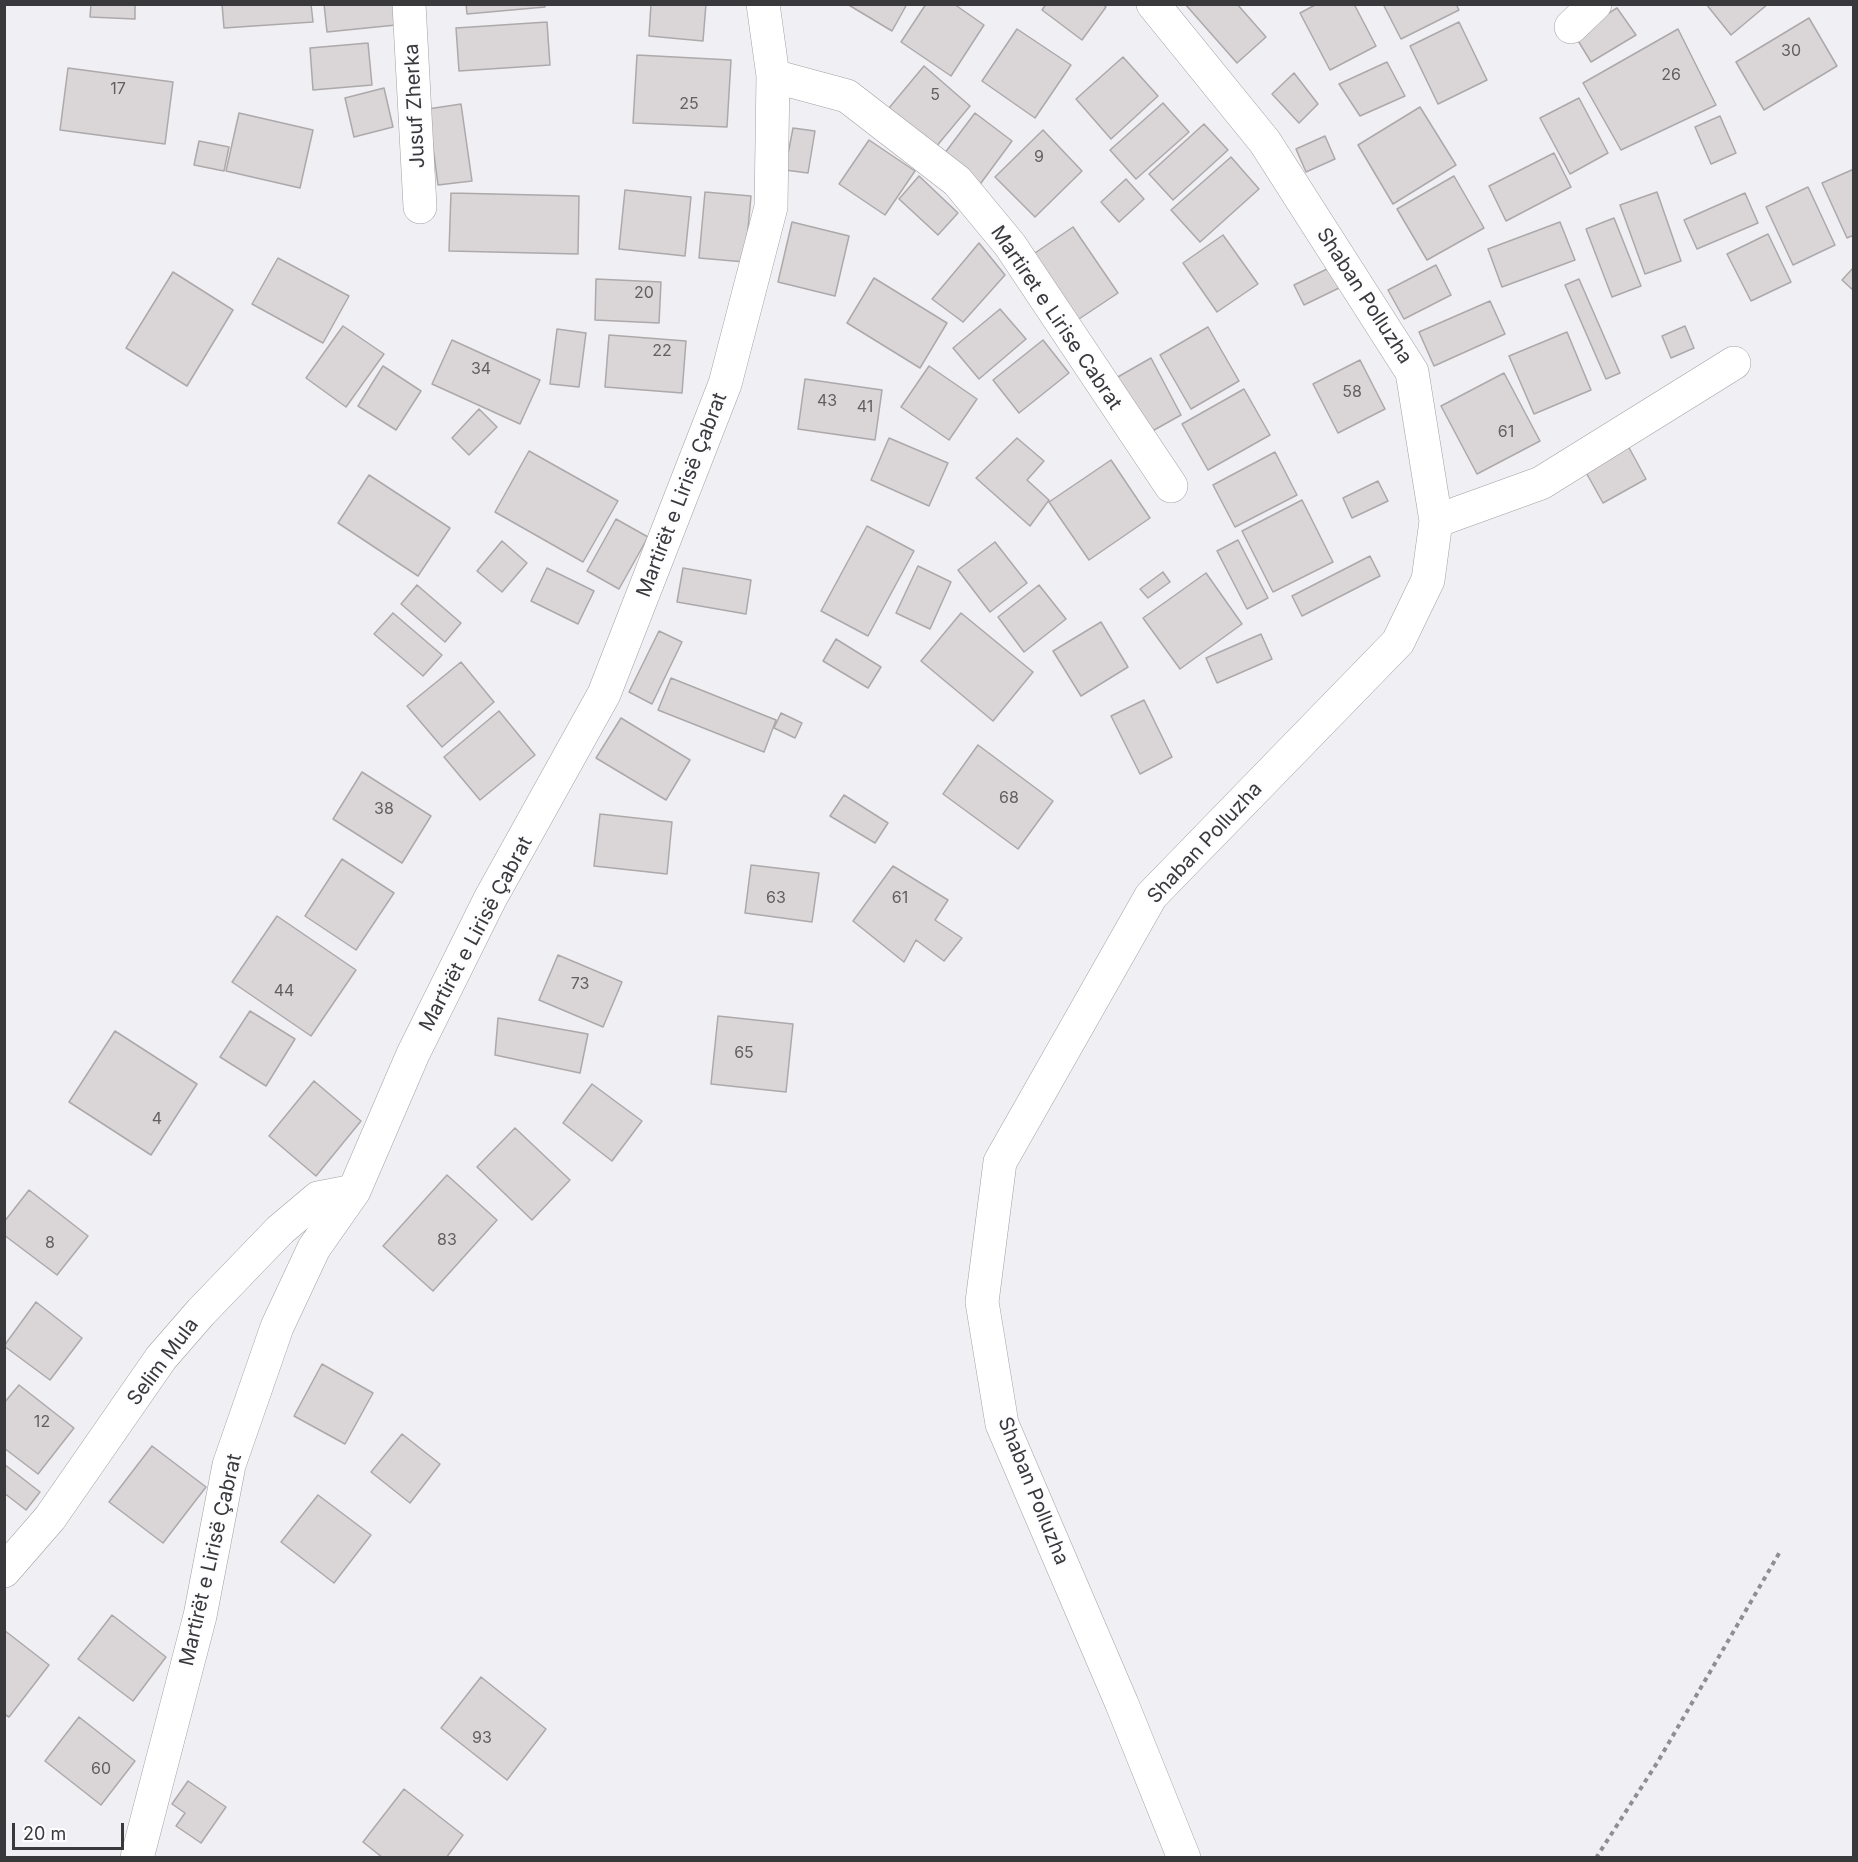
<!DOCTYPE html>
<meta charset="utf-8">
<style>
body{margin:0}
#map{position:relative;width:1858px;height:1862px;overflow:hidden;background:#f0eff3;font-family:Inter,sans-serif}
canvas{display:block}
.frame{position:absolute;inset:0;border:6px solid #39383a;pointer-events:none}
.scale{position:absolute;left:12px;top:1823px;width:112px;height:27px;box-sizing:border-box;border:3px solid #39383a;border-top:0;padding-left:8px;font-size:18px;line-height:21px;white-space:nowrap;color:#39383a;-webkit-text-stroke:4px #fdfcff;paint-order:stroke}
</style>
<div id="map">
<canvas width="1858" height="1862"></canvas>
<div class="frame"></div>
<div class="scale">20 m</div>
</div>
<script>
const c = document.querySelector('canvas').getContext('2d');
c.lineJoin = 'round';
function fillPath(path, color) {
  c.fillStyle = color;
  c.fill(path, 'evenodd');
}
function toPath(rows) {
  const path = new Path2D();
  for (const r of rows) {
    path.moveTo(r[0], r[1]);
    for (let i = 2; i < r.length; i += 2) path.lineTo(r[i], r[i + 1]);
  }
  return path;
}
function stroke(path, color, width, dash) {
  c.strokeStyle = color;
  c.lineWidth = width;
  c.lineCap = dash ? 'butt' : 'round';
  c.setLineDash(dash || []);
  c.stroke(path);
}
function write(font, color, halo, rows, align = 'center') {
  c.font = font + ' Inter,sans-serif';
  c.lineWidth = 4.5;
  c.setLineDash([]);
  c.textBaseline = 'middle';
  c.strokeStyle = halo;
  c.fillStyle = color;
  for (const [text, x, y, turn = 0] of rows) {
    c.save();
    c.translate(x, y);
    c.rotate((+turn || 0) * Math.PI / 180);
    c.textAlign = isNaN(turn) ? turn : align;
    if (halo) c.strokeText(text, 0, 0);
    c.fillText(text, 0, 0);
    c.restore();
  }
}
const building = toPath([
 [91,4,135,4,135,19,90,17,91,4],
 [222,4,311,4,313,22,224,28,222,4],
 [324,4,393,4,396,25,327,32,324,4],
 [466,4,545,4,545,7,467,14,466,4],
 [651,4,706,4,703,41,649,36,651,4],
 [847,4,907,4,892,31,847,4],
 [926,4,954,4,984,25,951,76,901,42,926,4],
 [1046,4,1102,4,1106,7,1082,40,1042,10,1046,4],
 [1185,4,1237,4,1266,37,1237,63,1185,4],
 [1317,4,1354,4,1376,46,1330,70,1300,13,1317,4],
 [1383,4,1456,4,1459,10,1401,39,1383,4],
 [1706,4,1768,4,1731,35,1706,4],
 [1617,8,1636,35,1591,62,1574,34,1617,8],
 [1809,18,1837,66,1764,110,1736,62,1809,18],
 [547,22,550,65,459,71,456,28,547,22],
 [1459,22,1487,80,1438,104,1410,46,1459,22],
 [1017,29,1071,65,1035,118,982,81,1017,29],
 [1678,29,1716,105,1621,150,1583,83,1678,29],
 [368,43,372,85,313,90,310,48,368,43],
 [637,55,731,60,727,127,633,123,637,55],
 [1123,57,1158,96,1111,139,1076,99,1123,57],
 [1387,62,1405,96,1360,116,1339,84,1387,62],
 [924,66,970,106,935,148,889,108,924,66],
 [68,68,173,82,165,144,60,130,68,68],
 [1294,73,1318,104,1299,123,1272,94,1294,73],
 [384,88,393,127,354,137,345,98,384,88],
 [1579,98,1608,153,1570,174,1540,118,1579,98],
 [1163,103,1189,132,1136,179,1110,150,1163,103],
 [461,104,472,181,438,185,428,109,461,104],
 [1420,107,1456,165,1393,204,1358,145,1420,107],
 [239,113,313,130,300,188,226,171,239,113],
 [975,113,1012,141,978,187,941,158,975,113],
 [1720,116,1736,153,1711,164,1695,127,1720,116],
 [1204,124,1228,150,1173,200,1149,174,1204,124],
 [793,128,815,131,808,173,785,170,793,128],
 [1043,130,1082,171,1035,217,995,177,1043,130],
 [1325,136,1335,159,1306,172,1296,149,1325,136],
 [869,140,915,171,885,215,839,184,869,140],
 [199,141,229,147,224,171,194,165,199,141],
 [1554,153,1571,187,1506,221,1489,186,1554,153],
 [1231,157,1259,189,1200,242,1171,210,1231,157],
 [1854,169,1854,235,1847,238,1822,183,1854,169],
 [919,176,958,213,938,235,899,199,919,176],
 [1454,176,1484,228,1427,260,1397,209,1454,176],
 [1126,179,1144,199,1119,222,1101,202,1126,179],
 [1808,187,1835,245,1793,265,1766,207,1808,187],
 [625,190,691,197,685,256,619,249,625,190],
 [705,192,751,196,745,262,699,258,705,192],
 [1657,192,1681,261,1645,274,1620,205,1657,192],
 [451,193,579,196,578,254,449,251,451,193],
 [1745,193,1758,223,1697,249,1684,220,1745,193],
 [1614,218,1641,286,1612,297,1586,229,1614,218],
 [792,222,849,236,835,296,778,282,792,222],
 [1560,222,1575,260,1502,287,1488,249,1560,222],
 [1073,227,1118,293,1076,321,1032,255,1073,227],
 [1768,234,1791,282,1751,301,1727,254,1768,234],
 [1223,235,1258,284,1217,312,1183,263,1223,235],
 [979,243,1005,275,963,322,932,299,979,243],
 [278,258,349,296,323,343,252,304,278,258],
 [1436,265,1451,295,1404,319,1388,290,1436,265],
 [1854,267,1854,291,1842,280,1854,267],
 [1329,268,1339,288,1304,305,1294,285,1329,268],
 [173,272,233,310,187,386,126,348,173,272],
 [874,278,947,323,920,368,847,323,874,278],
 [596,279,661,282,659,323,595,320,596,279],
 [1579,279,1620,373,1606,379,1565,285,1579,279],
 [1490,301,1505,334,1434,366,1419,332,1490,301],
 [1000,309,1026,339,979,379,953,348,1000,309],
 [343,326,384,354,346,407,306,378,343,326],
 [1685,326,1694,348,1671,358,1662,336,1685,326],
 [1208,327,1239,381,1191,409,1160,355,1208,327],
 [557,329,586,333,579,387,550,384,557,329],
 [1567,332,1591,390,1534,414,1509,356,1567,332],
 [609,335,686,341,682,393,605,387,609,335],
 [452,340,540,380,520,424,432,384,452,340],
 [1043,340,1069,373,1019,413,993,380,1043,340],
 [1151,358,1181,415,1147,434,1116,378,1151,358],
 [1360,360,1385,409,1338,433,1313,384,1360,360],
 [383,366,421,391,396,430,358,406,383,366],
 [929,366,977,399,949,440,901,407,929,366],
 [1504,373,1540,441,1477,474,1441,406,1504,373],
 [805,379,882,390,875,440,798,429,805,379],
 [1244,389,1270,435,1208,470,1182,424,1244,389],
 [479,409,497,427,469,455,452,438,479,409],
 [889,438,948,463,929,506,871,480,889,438],
 [1017,438,1044,461,1027,480,1049,500,1030,526,976,478,1017,438],
 [1627,444,1646,479,1603,503,1583,467,1627,444],
 [529,451,618,501,583,562,495,512,529,451],
 [1275,452,1297,495,1235,527,1213,485,1275,452],
 [1111,460,1150,518,1089,560,1049,502,1111,460],
 [369,475,450,528,418,576,338,523,369,475],
 [1378,481,1388,501,1352,518,1343,498,1378,481],
 [1302,500,1333,562,1273,592,1242,531,1302,500],
 [616,519,648,537,619,589,587,571,616,519],
 [867,526,914,551,868,636,821,611,867,526],
 [1238,540,1268,598,1247,609,1217,551,1238,540],
 [502,541,527,563,502,592,477,571,502,541],
 [995,542,1027,583,990,612,958,570,995,542],
 [1370,556,1380,576,1302,616,1292,596,1370,556],
 [918,566,951,582,930,629,896,613,918,566],
 [547,568,594,591,578,624,531,601,547,568],
 [683,568,751,580,746,614,677,602,683,568],
 [1163,572,1170,582,1148,598,1140,589,1163,572],
 [1206,573,1242,624,1180,669,1143,618,1206,573],
 [417,585,461,623,445,642,401,604,417,585],
 [1039,585,1066,619,1024,652,998,617,1039,585],
 [393,613,442,655,423,676,374,634,393,613],
 [961,613,1033,672,993,721,921,661,961,613],
 [1101,622,1128,667,1081,696,1053,651,1101,622],
 [659,631,682,642,652,704,629,692,659,631],
 [1261,634,1272,659,1217,683,1206,658,1261,634],
 [836,639,881,667,868,688,823,661,836,639],
 [461,662,494,702,442,747,407,706,461,662],
 [671,678,776,720,764,752,658,710,671,678],
 [1144,700,1172,757,1140,774,1111,716,1144,700],
 [499,711,535,755,480,800,444,757,499,711],
 [781,713,802,723,795,738,774,728,781,713],
 [621,718,690,760,666,800,596,758,621,718],
 [978,745,1053,801,1018,849,943,794,978,745],
 [362,772,431,816,402,863,333,819,362,772],
 [844,795,888,823,875,843,830,816,844,795],
 [600,814,672,822,667,874,594,866,600,814],
 [342,859,394,893,356,950,305,916,342,859],
 [751,865,819,873,812,922,745,913,751,865],
 [893,866,948,900,935,920,962,938,944,961,916,940,904,962,853,921,893,866],
 [277,916,356,970,311,1036,232,982,277,916],
 [558,955,622,982,603,1027,539,1000,558,955],
 [250,1011,295,1039,266,1086,220,1057,250,1011],
 [718,1016,793,1024,786,1092,711,1084,718,1016],
 [498,1018,588,1034,580,1073,495,1055,498,1018],
 [115,1031,197,1084,151,1155,69,1102,115,1031],
 [314,1081,361,1121,316,1176,269,1136,314,1081],
 [592,1084,642,1121,612,1161,563,1123,592,1084],
 [515,1128,570,1180,532,1220,477,1167,515,1128],
 [447,1175,497,1220,433,1291,383,1246,447,1175],
 [29,1190,88,1236,57,1275,4,1235,4,1222,29,1190],
 [36,1302,82,1338,50,1380,4,1346,36,1302],
 [322,1364,373,1393,345,1444,294,1416,322,1364],
 [19,1385,74,1428,38,1474,4,1448,4,1403,19,1385],
 [402,1434,440,1464,410,1503,371,1472,402,1434],
 [152,1446,206,1487,163,1543,109,1502,152,1446],
 [4,1464,40,1492,26,1510,4,1493,4,1464],
 [318,1495,371,1535,334,1583,281,1542,318,1495],
 [112,1615,166,1657,133,1701,78,1659,112,1615],
 [4,1630,49,1665,9,1717,4,1714,4,1630],
 [481,1677,546,1729,507,1780,441,1728,481,1677],
 [79,1717,135,1761,101,1805,45,1761,79,1717],
 [188,1781,226,1807,201,1843,176,1826,185,1813,172,1804,188,1781],
 [404,1789,463,1835,446,1858,383,1858,363,1842,404,1789]
]);
const path = toPath([
 [1596,1858,1657,1763,1781,1550]
]);
const minor = toPath([
 [409,4,420,207],
 [1153,4,1265,142,1412,372,1436,521,1428,580,1398,642,1151,896,1000,1162,982,1302,1002,1424,1122,1704,1184,1858],
 [1571,27,1595,4],
 [773,76,847,96,957,181,1010,245,1171,486],
 [1436,521,1541,483,1734,363],
 [4,1571,50,1518,161,1358,201,1312,280,1230,318,1198,354,1191],
 [137,1858,200,1616,229,1465,277,1327,314,1248,354,1191,413,1054,490,899,604,694,725,384,771,207,773,76,763,4]
]);
const numberNames = [
 ["30",1791,51],
 ["26",1671,75],
 ["17",118,89],
 ["5",935,95],
 ["25",689,104],
 ["9",1039,157],
 ["20",644,293],
 ["22",662,351],
 ["34",481,369],
 ["58",1352,392],
 ["43",827,401],
 ["41",865,407],
 ["61",1506,432],
 ["68",1009,798],
 ["38",384,809],
 ["63",776,898],
 ["61",900,898],
 ["73",580,984],
 ["44",284,991],
 ["65",744,1053],
 ["4",157,1119],
 ["83",447,1240],
 ["8",50,1243],
 ["12",42,1422],
 ["93",482,1738],
 ["60",101,1769]
];
const streetNames = [
 ["Jusuf Zherka",415,106,-93],
 ["Shaban Polluzha",1364,296,57],
 ["Martiret e Lirise Cabrat",1056,318,56],
 ["Martirët e Lirisë Çabrat",682,495,-69],
 ["Shaban Polluzha",1205,843,-47],
 ["Martirët e Lirisë Çabrat",476,934,-62],
 ["Selim Mula",163,1362,-53],
 ["Shaban Polluzha",1033,1491,68],
 ["Martirët e Lirisë Çabrat",211,1560,-77]
];
fillPath(building, '#dad5d7');
stroke(building, '#ada9aa', 1.5);
stroke(minor, '#a1a0a4', 34);
stroke(path, '#8f8e91', 4, [4.5, 4.5]);
stroke(minor, '#fff', 33);
write('16px', '#615f61', null, numberNames);
write('20px', '#39383a', '#fdfcff', streetNames);
</script>
